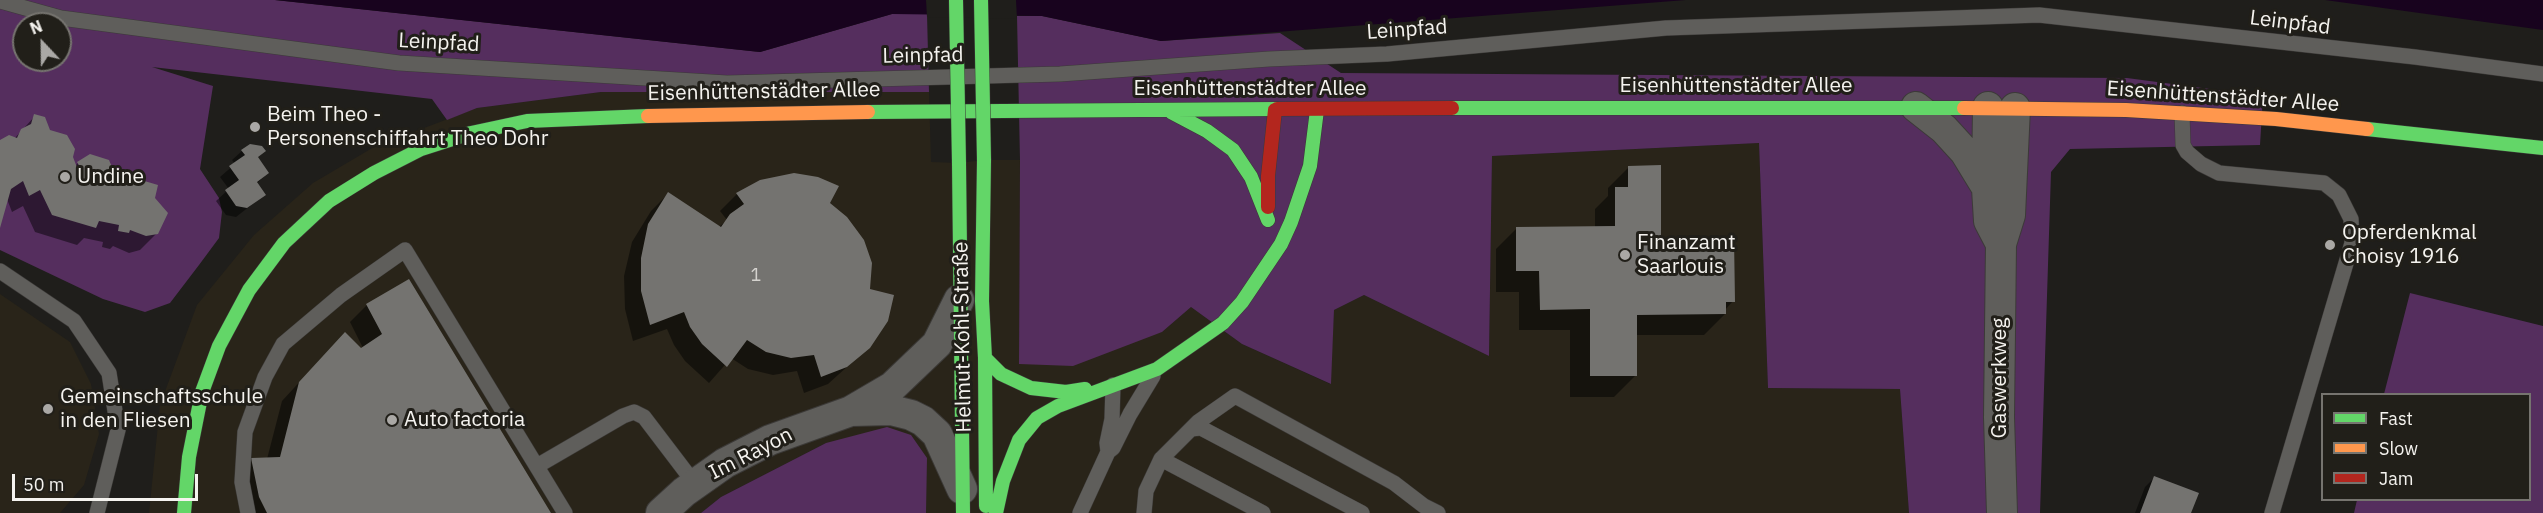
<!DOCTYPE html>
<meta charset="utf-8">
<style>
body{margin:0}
#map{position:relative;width:2543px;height:513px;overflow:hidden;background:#1f1e1b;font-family:"IBM Plex Sans",sans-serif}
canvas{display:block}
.legend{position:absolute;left:2321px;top:393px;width:210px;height:108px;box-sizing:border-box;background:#211f19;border:2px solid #76746f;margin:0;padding:8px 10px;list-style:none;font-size:18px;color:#f5f3ef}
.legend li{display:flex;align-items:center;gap:12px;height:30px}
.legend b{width:30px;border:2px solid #76746f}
.north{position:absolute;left:12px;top:12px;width:60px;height:60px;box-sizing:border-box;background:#211f19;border:2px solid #76746f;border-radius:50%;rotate:338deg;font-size:16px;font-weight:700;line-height:24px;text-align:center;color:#f5f3ef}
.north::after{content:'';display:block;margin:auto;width:21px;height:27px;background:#aaa8a5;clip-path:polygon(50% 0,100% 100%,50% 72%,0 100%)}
.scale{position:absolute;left:12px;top:474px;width:186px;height:27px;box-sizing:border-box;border:3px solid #f5f3ef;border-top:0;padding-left:8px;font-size:18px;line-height:21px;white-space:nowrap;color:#f5f3ef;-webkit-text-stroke:4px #211f19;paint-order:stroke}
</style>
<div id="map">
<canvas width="2543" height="513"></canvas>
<ul class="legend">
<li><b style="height:8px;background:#63d668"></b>Fast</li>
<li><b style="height:8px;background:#ff974d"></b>Slow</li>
<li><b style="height:8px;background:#b3261e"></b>Jam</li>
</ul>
<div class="north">N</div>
<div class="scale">50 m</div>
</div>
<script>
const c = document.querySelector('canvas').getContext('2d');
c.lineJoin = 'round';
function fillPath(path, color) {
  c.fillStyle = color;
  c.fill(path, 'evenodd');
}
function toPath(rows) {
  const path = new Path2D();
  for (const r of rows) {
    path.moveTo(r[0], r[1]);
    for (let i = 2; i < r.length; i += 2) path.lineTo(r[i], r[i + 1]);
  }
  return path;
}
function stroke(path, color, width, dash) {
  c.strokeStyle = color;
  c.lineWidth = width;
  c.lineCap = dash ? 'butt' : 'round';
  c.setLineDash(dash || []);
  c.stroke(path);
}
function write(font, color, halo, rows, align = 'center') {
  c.font = font + ' "IBM Plex Sans",sans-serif';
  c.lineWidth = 6;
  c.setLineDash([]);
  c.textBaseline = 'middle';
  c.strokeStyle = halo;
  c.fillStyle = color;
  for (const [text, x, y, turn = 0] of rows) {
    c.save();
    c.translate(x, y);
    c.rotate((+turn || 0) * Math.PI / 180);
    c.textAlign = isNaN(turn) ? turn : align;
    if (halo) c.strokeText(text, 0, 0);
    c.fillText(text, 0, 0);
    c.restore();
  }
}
const built = toPath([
 [601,92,929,92,931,162,959,163,984,160,1020,160,1019,364,1162,332,1191,307,1242,344,1330,384,1334,310,1364,295,1489,356,1492,156,1759,143,1768,388,1900,389,1909,513,926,513,926,458,826,443,721,497,701,513,149,513,160,405,197,305,254,235,313,183,374,147,477,108],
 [0,294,70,342,91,384,99,434,84,485,60,513,0,513]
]);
const green = toPath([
 [0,0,275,0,760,52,892,14,927,14,929,92,601,92,477,108,447,120,432,99,152,67,213,86,200,169,219,198,222,212,219,238,199,265,170,303,145,312,103,299,0,250],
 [24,24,60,24,60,60,24,60],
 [1017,16,1042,16,1161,41,1280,33,1341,73,2127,78,2263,96,2260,145,2070,149,2051,172,2040,513,1909,513,1900,389,1768,388,1759,143,1492,156,1489,356,1364,295,1334,310,1331,384,1242,344,1191,307,1162,332,1073,366,1019,364,1020,160],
 [2410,293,2543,326,2543,513,2354,513,2357,500,2530,500,2530,394,2384,394],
 [887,427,911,435,927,458,926,513,701,513,721,497,826,443]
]);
const water = toPath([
 [275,0,1686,0,1161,41,1042,16,892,14,760,52],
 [2325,0,2543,0,2543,30]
]);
const pier = toPath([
 [926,0,1016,0,1017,19,927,17]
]);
const shadow = toPath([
 [35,116,71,157,75,166,78,163,113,173,153,198,157,233,140,250,129,253,113,246,110,249,102,247,103,242,84,238,77,245,35,232,23,206,12,212,7,199,0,225,0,142,14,139],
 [242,151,257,158,268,173,256,184,264,195,236,217,226,215,216,201,229,189,220,177,235,164,232,160],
 [1629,167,1660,240,1733,301,1725,310,1725,314,1704,335,1635,335,1635,376,1614,397,1570,397,1570,330,1519,330,1519,292,1496,292,1496,249,1517,228,1595,228,1595,209,1608,196,1608,188],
 [668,194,719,227,727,220,720,211,737,194,829,204,869,347,828,384,804,393,797,371,773,375,748,369,731,358,709,383,685,361,674,345,667,329,633,341,625,309,624,276,632,242,651,211],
 [367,305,550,513,242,513,235,477,252,460,267,459,282,401,328,351,363,348,350,322],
 [2155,477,2190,513,2135,513,2145,487]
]);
const building = toPath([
 [34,114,45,117,50,130,67,135,75,149,73,157,78,170,81,169,77,162,90,154,109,160,114,172,158,185,155,198,168,213,158,234,146,236,130,230,129,233,118,231,119,225,99,221,96,228,52,215,40,190,29,196,23,181,11,189,0,228,0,140,9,135,17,138,21,129,31,124],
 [250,144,262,146,266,151,258,157,269,173,257,182,266,195,247,208,236,206,225,190,239,180,229,166,245,155,241,150],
 [1661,165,1661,239,1734,238,1735,302,1726,302,1726,314,1637,315,1637,376,1590,376,1590,309,1540,310,1539,271,1516,271,1516,227,1615,226,1615,187,1628,187,1628,166],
 [794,173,818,177,839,186,830,203,847,217,864,240,872,263,870,289,894,295,888,321,870,348,847,367,821,377,814,355,791,358,766,352,747,340,727,367,702,344,690,327,684,312,650,325,641,291,641,258,648,224,668,192,721,227,730,214,744,204,736,193,760,180],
 [409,279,551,513,267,513,259,497,251,458,280,457,299,382,345,332,361,348,382,334,366,304],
 [2154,476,2199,493,2191,513,2140,513]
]);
const lane = toPath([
 [0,1,61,18,399,63,727,83,1060,74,1269,59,1387,54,1666,28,2039,15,2415,57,2543,74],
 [2182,113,2183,145,2187,152,2201,164,2219,173,2324,183,2339,195,2351,219,2352,243,2272,513],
 [0,271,74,321,109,373,118,430,97,513],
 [1191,429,1201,428,1362,513],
 [1108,452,1107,443,1112,419,1113,385],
 [1161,459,1263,513],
 [537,466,623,416,634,412,644,417,695,484],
 [248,513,242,482,245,432,265,377,283,344,341,295,405,250,565,513],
 [1080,513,1108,452,1113,448,1130,414,1153,376],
 [1144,513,1146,491,1161,459,1198,422,1235,396,1394,483,1424,506,1438,513]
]);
const street = toPath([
 [1916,107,1944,129,1965,152,1987,188],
 [1988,107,1987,188,1989,221,2001,244],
 [851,411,891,410,911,415,923,421,937,434,962,489],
 [661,513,684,492,725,463,770,440,851,411,892,387,937,344,959,300],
 [2002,513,1999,417,2001,244,2010,215,2015,108]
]);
const fast = toPath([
 [1452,108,1964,108],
 [868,112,1277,109],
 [1171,112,1207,131,1233,150,1251,177,1268,220],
 [2367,129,2543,148],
 [984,160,982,301,985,358,986,506],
 [959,163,963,513],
 [985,358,1001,374,1031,388,1066,392,1085,389],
 [184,513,189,457,202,392,219,346,249,290,284,243,329,201,374,173,421,149,471,133,527,121,648,116],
 [996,513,1003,481,1019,440,1037,418,1058,406,1157,369,1223,323,1242,302,1281,244,1291,222,1310,166,1317,110]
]);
const slow = toPath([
 [1964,108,2126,110,2276,119,2367,129],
 [648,116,868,112]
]);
const jam = toPath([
 [1277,109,1452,108],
 [1268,207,1268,176,1275,110]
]);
const fastBridge = toPath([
 [956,0,959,163],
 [981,0,984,160]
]);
const markers = [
 [255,127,6,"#aaa8a5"],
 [65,177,6,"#aaa8a5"],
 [2330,245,6,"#aaa8a5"],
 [1625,255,6,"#aaa8a5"],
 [48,409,6,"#aaa8a5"],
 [392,420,6,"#aaa8a5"]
];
const numberNames = [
 ["1",756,276]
];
const streetNames = [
 ["Leinpfad",2290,23,7],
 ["Leinpfad",1407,30,-4],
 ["Leinpfad",439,43,3],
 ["Leinpfad",923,56,-1],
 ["Eisenhüttenstädter Allee",1736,86],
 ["Eisenhüttenstädter Allee",1250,89],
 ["Eisenhüttenstädter Allee",764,92,-1],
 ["Eisenhüttenstädter Allee",2223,97,4],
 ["Helmut-Kohl-Straße",963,337,-91],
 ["Gaswerkweg",2000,378,-90],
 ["Im Rayon",751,454,-27]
];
const poiNames = [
 ["Beim Theo -",267,115],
 ["Personenschiffahrt Theo Dohr",267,139],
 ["Undine",77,177],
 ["Opferdenkmal",2342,233],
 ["Choisy 1916",2342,257],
 ["Finanzamt",1637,243],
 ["Saarlouis",1637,267],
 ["Gemeinschaftsschule",60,397],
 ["in den Fliesen",60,421],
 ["Auto factoria",404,420]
];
fillPath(built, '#292419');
fillPath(green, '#552e5e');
fillPath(water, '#18031e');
fillPath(pier, '#1f1e1b');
fillPath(shadow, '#0007');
fillPath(building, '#747370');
stroke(lane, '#3c3a38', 16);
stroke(street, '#3c3a38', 32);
stroke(fast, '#3c3a38', 15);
stroke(slow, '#3c3a38', 15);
stroke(jam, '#3c3a38', 15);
stroke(lane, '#5f5e5b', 15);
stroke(street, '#5f5e5b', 30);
stroke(fast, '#63d668', 14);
stroke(slow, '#ff974d', 14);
stroke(jam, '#b3261e', 14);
stroke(fastBridge, '#3c3a38', 15, []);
stroke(fastBridge, '#63d668', 14);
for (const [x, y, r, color] of markers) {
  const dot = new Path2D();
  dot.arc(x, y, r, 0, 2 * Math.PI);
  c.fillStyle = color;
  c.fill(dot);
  stroke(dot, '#211f19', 2);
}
write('18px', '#d5d3cf', null, numberNames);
write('21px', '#f5f3ef', '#211f19', streetNames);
write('21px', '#f5f3ef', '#211f19', poiNames, 'left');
</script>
